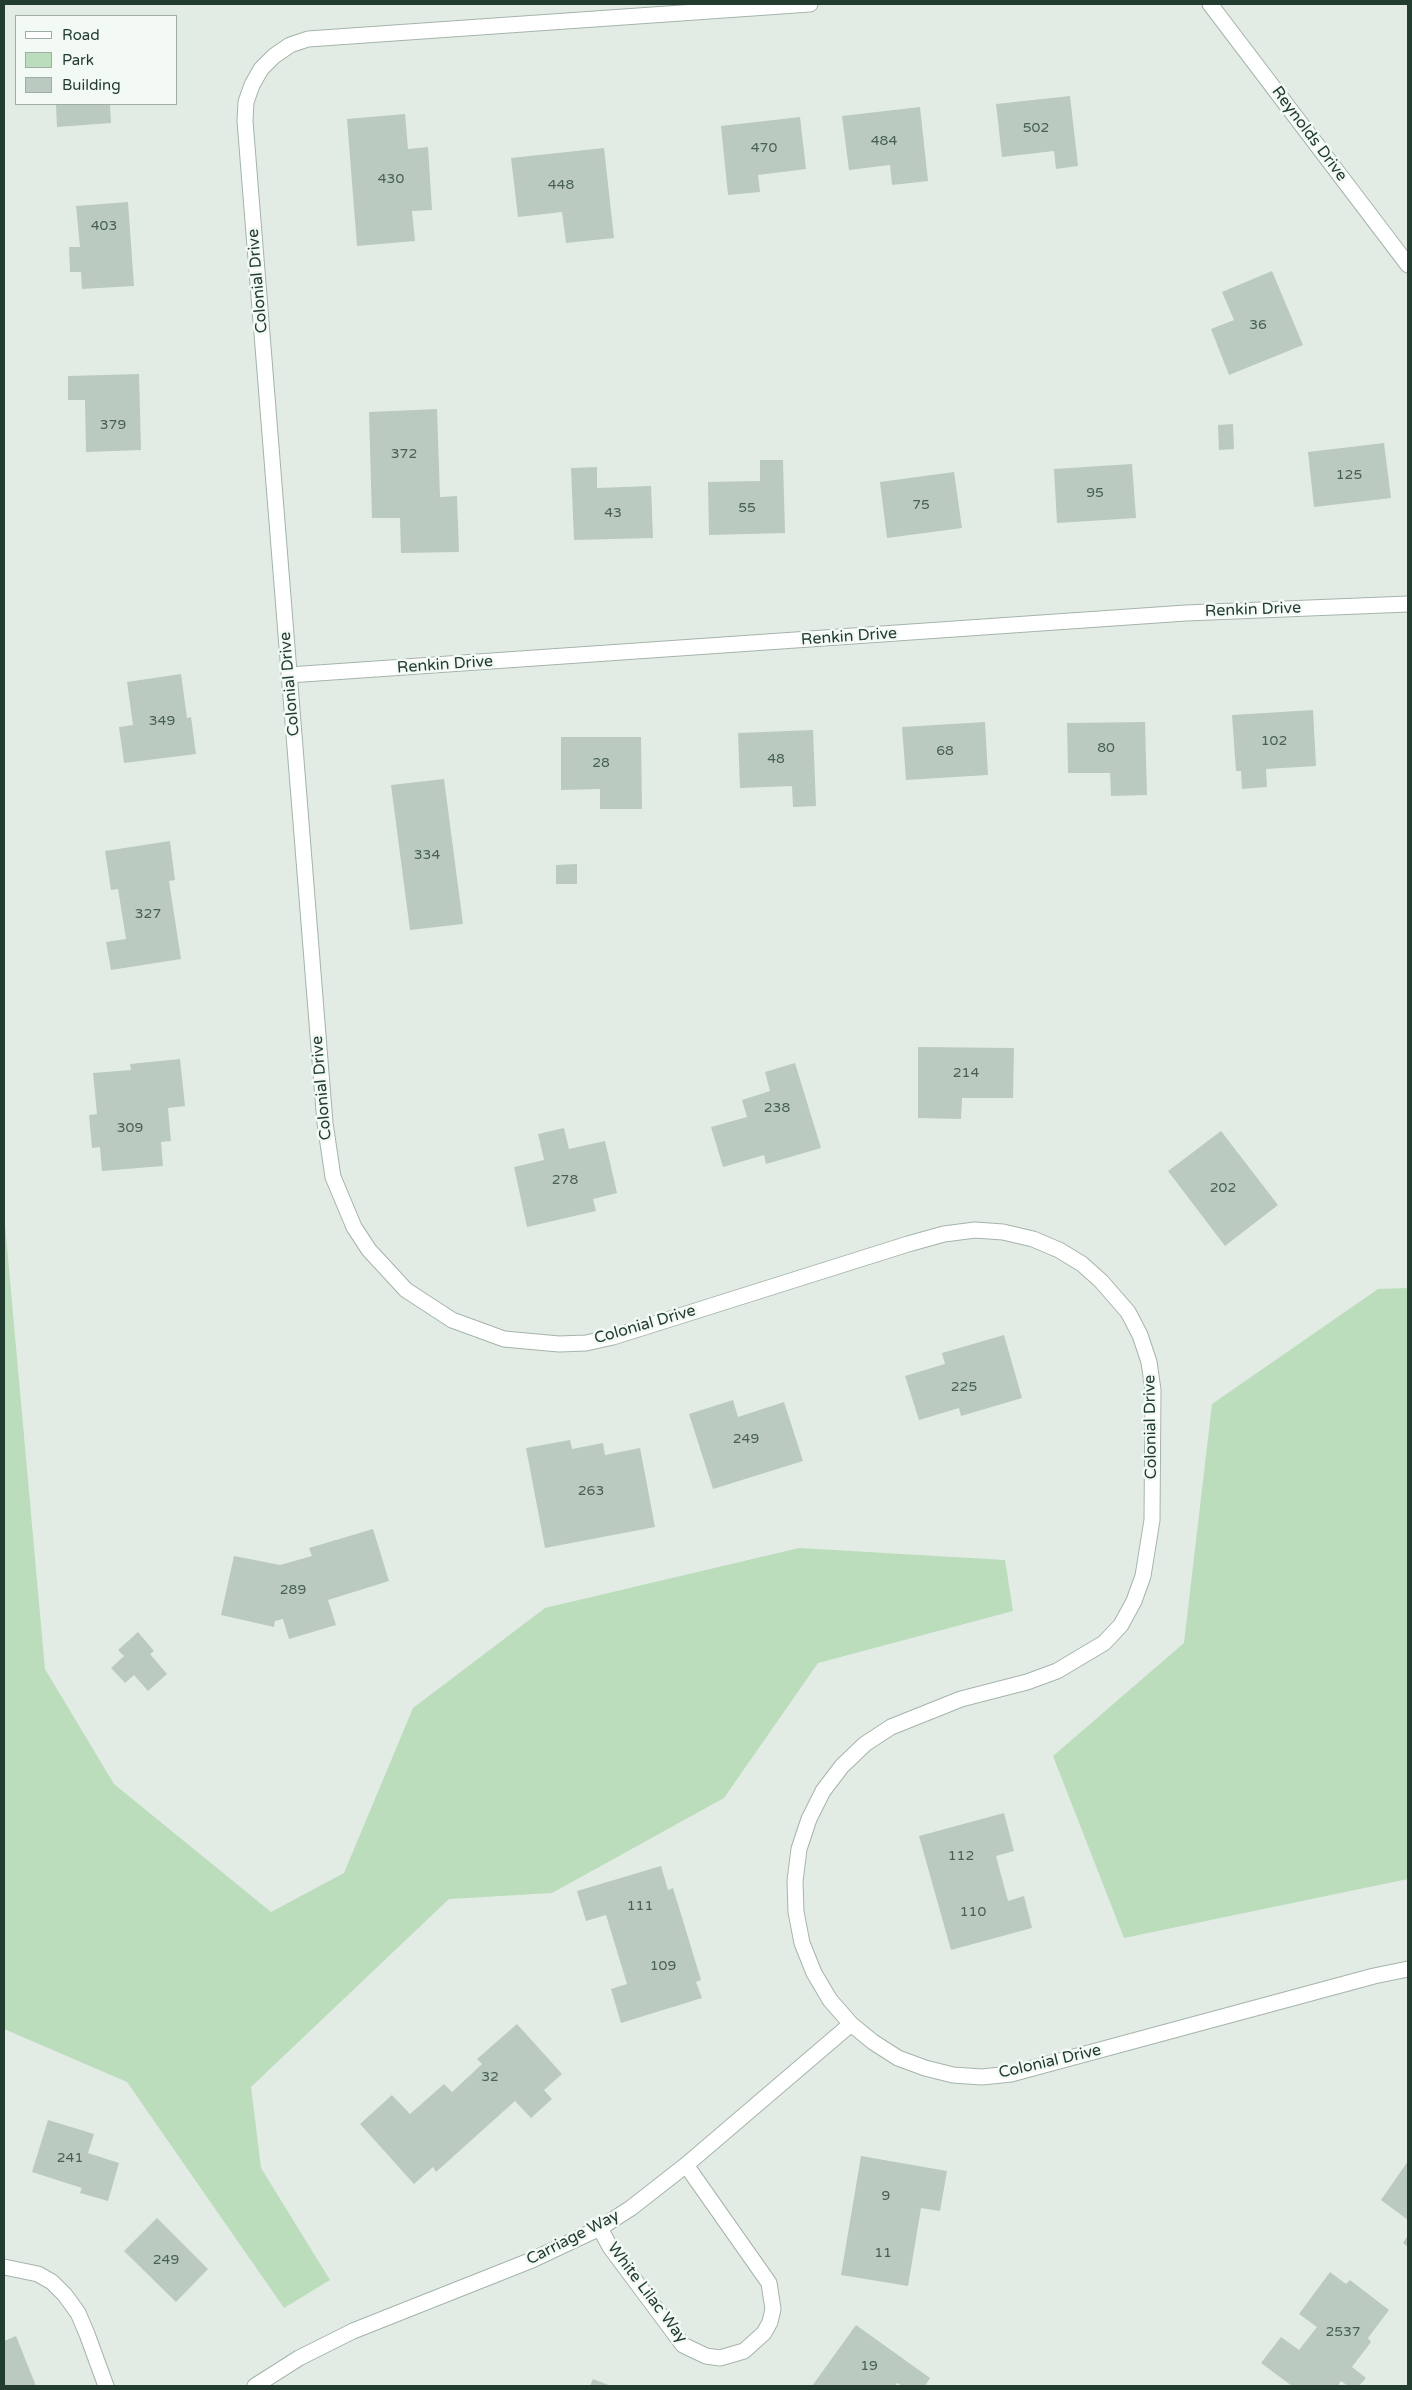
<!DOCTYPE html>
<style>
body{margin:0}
#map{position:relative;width:1412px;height:2390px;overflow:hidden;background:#e2ece5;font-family:"Varela Round",sans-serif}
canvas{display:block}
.frame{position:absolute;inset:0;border:5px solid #223d2f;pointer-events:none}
.legend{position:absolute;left:15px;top:15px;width:162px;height:90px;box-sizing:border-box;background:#f3f9f4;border:1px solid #9faea5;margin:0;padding:6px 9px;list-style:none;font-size:15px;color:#223d2f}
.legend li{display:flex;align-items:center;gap:10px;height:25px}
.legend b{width:25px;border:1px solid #9faea5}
</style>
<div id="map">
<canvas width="1412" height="2390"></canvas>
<div class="frame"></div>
<ul class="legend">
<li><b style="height:6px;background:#fff"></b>Road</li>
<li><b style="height:14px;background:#bbddbc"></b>Park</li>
<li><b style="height:14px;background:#bacac0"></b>Building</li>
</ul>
</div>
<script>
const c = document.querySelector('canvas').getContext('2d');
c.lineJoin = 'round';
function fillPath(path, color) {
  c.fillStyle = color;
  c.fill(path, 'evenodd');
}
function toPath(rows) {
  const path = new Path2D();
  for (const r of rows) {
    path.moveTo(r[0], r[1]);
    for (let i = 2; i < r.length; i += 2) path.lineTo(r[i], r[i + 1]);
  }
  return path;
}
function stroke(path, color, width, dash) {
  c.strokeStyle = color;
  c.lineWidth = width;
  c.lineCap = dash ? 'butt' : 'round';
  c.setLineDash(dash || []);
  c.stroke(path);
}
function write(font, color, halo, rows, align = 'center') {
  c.font = font + ' "Varela Round",sans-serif';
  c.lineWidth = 5;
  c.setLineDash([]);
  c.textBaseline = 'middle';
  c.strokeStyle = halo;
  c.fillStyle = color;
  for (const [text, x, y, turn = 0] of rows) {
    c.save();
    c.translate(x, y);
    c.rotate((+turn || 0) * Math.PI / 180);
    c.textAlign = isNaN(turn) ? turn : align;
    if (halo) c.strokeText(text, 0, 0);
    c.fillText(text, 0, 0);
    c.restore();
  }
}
const green = toPath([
 [4,1214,45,1669,114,1784,271,1912,344,1873,413,1708,545,1608,799,1548,1005,1560,1013,1611,818,1663,724,1798,552,1893,449,1899,251,2087,261,2168,330,2280,284,2308,127,2082,4,2029],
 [1408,1288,1408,1879,1124,1938,1053,1756,1184,1643,1212,1404,1378,1289]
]);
const building = toPath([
 [1070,96,1078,166,1056,169,1054,151,1002,157,996,104],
 [56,104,110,104,111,123,57,127],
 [920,107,928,181,892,185,890,165,849,170,842,116],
 [405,114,408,149,428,147,432,210,412,211,415,241,357,246,347,119],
 [800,117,806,169,758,175,760,192,728,195,721,126],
 [604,148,614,238,566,243,562,212,518,217,511,158],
 [128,202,134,286,82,289,81,272,70,272,69,247,80,247,76,206],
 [1272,271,1303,345,1229,375,1211,329,1234,320,1222,292],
 [139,374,141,450,86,452,85,400,68,400,68,376],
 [437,409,440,497,457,496,459,552,401,553,400,518,372,518,369,412],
 [1233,424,1234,449,1219,450,1218,425],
 [1384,443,1391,498,1314,507,1308,452],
 [760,460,783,460,785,533,709,535,708,482,760,481],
 [1132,464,1136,518,1057,523,1054,469],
 [597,467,597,488,651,486,653,538,574,540,571,468],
 [954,472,962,528,887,538,880,482],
 [181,674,187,718,191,717,196,754,124,763,119,727,133,725,127,682],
 [1313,710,1316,766,1266,769,1267,787,1242,789,1241,771,1236,771,1232,715],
 [985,722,988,775,906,780,902,727],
 [1145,722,1147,795,1111,796,1110,773,1068,773,1067,723],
 [813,730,816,806,793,807,792,786,740,788,738,733],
 [561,737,641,737,642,809,600,809,600,789,561,790],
 [444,779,463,924,410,930,391,785],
 [170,841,175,880,169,881,181,959,111,970,106,942,126,939,118,889,111,890,105,851],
 [577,864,577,884,556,884,556,865],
 [918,1047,1014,1048,1013,1098,962,1098,961,1119,918,1118],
 [180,1059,185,1106,168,1108,171,1141,161,1142,163,1166,102,1171,100,1147,92,1148,89,1115,97,1114,93,1073,131,1070,130,1064],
 [795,1063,821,1148,766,1164,764,1155,723,1167,711,1127,747,1117,742,1100,770,1091,765,1072],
 [564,1128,569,1149,605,1141,617,1193,593,1199,596,1211,527,1227,514,1167,544,1160,538,1134],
 [1221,1131,1278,1205,1225,1246,1168,1171],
 [1004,1335,1022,1398,961,1416,959,1408,919,1420,905,1376,945,1364,942,1353],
 [733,1400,738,1417,784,1402,803,1461,713,1489,689,1414],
 [570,1440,572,1449,603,1443,605,1455,640,1448,655,1527,545,1548,526,1448],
 [373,1529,389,1581,328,1600,336,1625,289,1639,283,1619,275,1621,274,1627,221,1615,234,1556,280,1565,312,1556,309,1548],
 [138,1632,154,1651,150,1654,167,1674,148,1691,134,1675,125,1683,111,1668,124,1656,118,1650],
 [1004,1813,1014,1851,996,1856,1008,1901,1024,1896,1032,1928,951,1950,919,1836],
 [661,1866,668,1890,673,1888,701,1980,696,1982,702,1998,621,2023,611,1989,627,1984,606,1915,586,1921,577,1891],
 [517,2024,562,2074,544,2090,552,2099,531,2118,515,2101,436,2172,433,2167,414,2184,360,2124,392,2095,410,2114,444,2084,452,2092,482,2064,477,2059],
 [48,2120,94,2134,88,2153,119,2163,108,2201,80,2193,82,2188,32,2172],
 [861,2156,947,2171,940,2211,921,2208,908,2286,841,2275],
 [1408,2161,1408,2220,1381,2200],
 [157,2218,208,2269,176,2302,124,2251],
 [1408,2235,1408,2247,1403,2243],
 [1330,2272,1346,2284,1350,2280,1389,2310,1368,2338,1371,2342,1352,2367,1366,2378,1359,2386,1348,2386,1341,2381,1338,2386,1292,2386,1261,2363,1281,2337,1299,2350,1317,2327,1299,2314],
 [856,2325,930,2378,925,2386,902,2386,897,2383,895,2386,812,2386],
 [16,2336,36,2386,4,2386,4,2341],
 [593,2379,611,2386,590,2386]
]);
const minor = toPath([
 [810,4,308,39,290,45,274,56,261,69,252,85,246,102,245,121,325,1123,333,1177,354,1227,369,1250,406,1290,452,1320,504,1339,559,1344,586,1343,613,1337,908,1244,944,1234,975,1230,1003,1232,1033,1239,1059,1250,1082,1264,1101,1281,1128,1312,1140,1335,1149,1362,1153,1390,1152,1520,1143,1576,1134,1601,1121,1625,1104,1643,1057,1671,1027,1682,961,1699,891,1727,865,1744,842,1766,823,1791,809,1819,799,1849,795,1881,796,1912,802,1943,814,1973,830,2000,851,2024,873,2042,898,2058,925,2068,953,2075,982,2077,1011,2074,1374,1976,1408,1969],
 [1210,4,1408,265],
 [289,675,1186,613,1408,604],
 [600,2228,610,2247,683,2345,706,2356,720,2358,744,2351,764,2333,770,2322,773,2309,769,2283,686,2165],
 [4,2267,38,2274,52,2282,65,2295,78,2313,87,2334,106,2386],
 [255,2386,299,2358,353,2331,532,2260,600,2228,631,2208,686,2165,851,2024]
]);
const numberNames = [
 ["502",1036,128],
 ["484",884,141],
 ["470",764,148],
 ["430",391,179],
 ["448",561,185],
 ["403",104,226],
 ["36",1258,325],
 ["379",113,425],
 ["372",404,454],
 ["125",1349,475],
 ["95",1095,493],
 ["75",921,505],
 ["55",747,508],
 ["43",613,513],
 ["349",162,721],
 ["102",1274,741],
 ["80",1106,748],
 ["68",945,751],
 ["48",776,759],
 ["28",601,763],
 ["334",427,855],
 ["327",148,914],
 ["214",966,1073],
 ["238",777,1108],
 ["309",130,1128],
 ["278",565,1180],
 ["202",1223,1188],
 ["225",964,1387],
 ["249",746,1439],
 ["263",591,1491],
 ["289",293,1590],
 ["112",961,1856],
 ["111",640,1906],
 ["110",973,1912],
 ["109",663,1966],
 ["32",490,2077],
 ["241",70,2158],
 ["9",886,2196],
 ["11",883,2253],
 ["249",166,2260],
 ["2537",1343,2332],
 ["19",869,2366]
];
const streetNames = [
 ["Reynolds Drive",1309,134,53],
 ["Colonial Drive",258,281,-95],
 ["Renkin Drive",1253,610,-2],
 ["Renkin Drive",849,637,-4],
 ["Renkin Drive",445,665,-4],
 ["Colonial Drive",290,684,-95],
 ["Colonial Drive",322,1088,-95],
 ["Colonial Drive",645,1325,-16],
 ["Colonial Drive",1151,1427,-91],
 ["Colonial Drive",1050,2062,-13],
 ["Carriage Way",573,2238,-27],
 ["White Lilac Way",647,2293,53]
];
fillPath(green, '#bbddbc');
fillPath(building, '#bacac0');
stroke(minor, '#a5b4ab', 17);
stroke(minor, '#fff', 15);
write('14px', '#486053', null, numberNames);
write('16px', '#223d2f', '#f3f9f4', streetNames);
</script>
